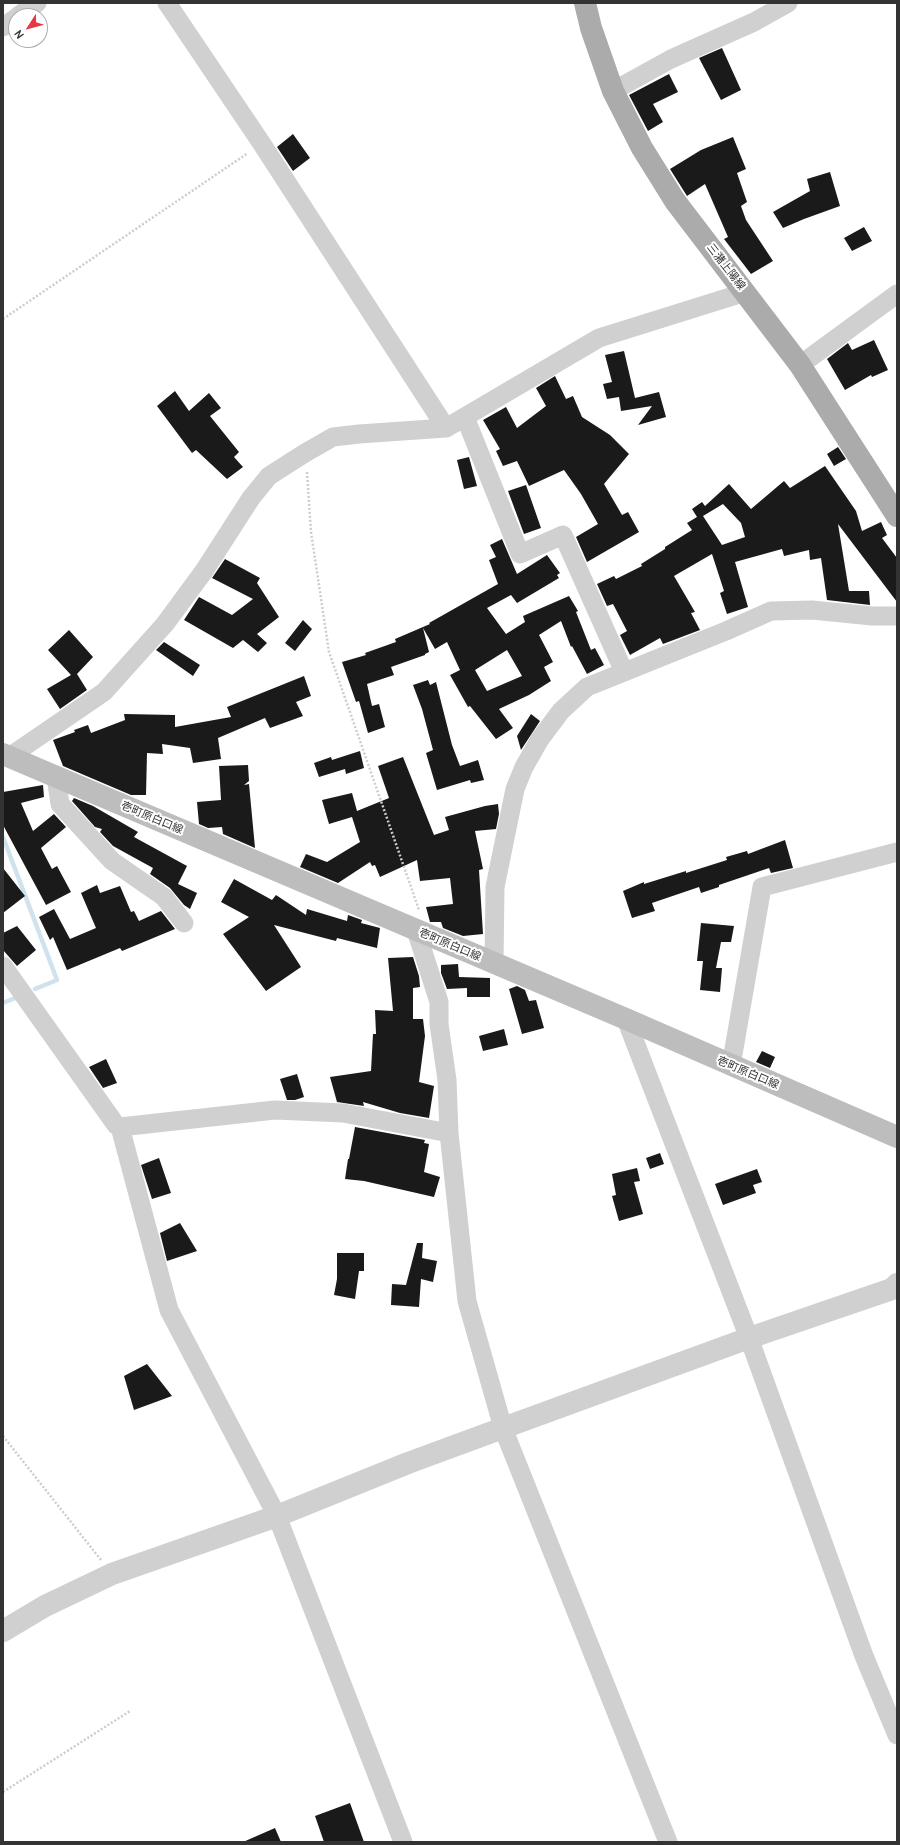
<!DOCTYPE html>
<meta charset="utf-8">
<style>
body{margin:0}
#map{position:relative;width:900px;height:1845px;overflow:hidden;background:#fff;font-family:Cabin,sans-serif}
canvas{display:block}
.frame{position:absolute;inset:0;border:4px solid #333;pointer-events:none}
.north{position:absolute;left:8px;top:8px;width:40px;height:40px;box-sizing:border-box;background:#fff;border:1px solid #adadad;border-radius:50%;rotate:234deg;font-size:11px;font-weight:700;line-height:16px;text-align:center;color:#333}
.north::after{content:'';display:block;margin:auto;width:14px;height:18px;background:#e63946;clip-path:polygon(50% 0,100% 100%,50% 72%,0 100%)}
</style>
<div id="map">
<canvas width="900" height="1845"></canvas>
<div class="frame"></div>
<div class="north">N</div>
</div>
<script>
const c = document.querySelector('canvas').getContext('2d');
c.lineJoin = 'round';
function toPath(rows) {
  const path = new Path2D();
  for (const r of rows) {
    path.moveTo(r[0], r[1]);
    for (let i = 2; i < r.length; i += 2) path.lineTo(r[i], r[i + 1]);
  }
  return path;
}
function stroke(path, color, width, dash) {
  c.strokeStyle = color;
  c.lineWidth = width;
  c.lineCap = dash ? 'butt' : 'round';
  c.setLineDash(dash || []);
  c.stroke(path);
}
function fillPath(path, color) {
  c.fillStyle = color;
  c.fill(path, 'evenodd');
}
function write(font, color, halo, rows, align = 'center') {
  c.font = font + ' Cabin,"Noto Sans JP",sans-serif';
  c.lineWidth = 4;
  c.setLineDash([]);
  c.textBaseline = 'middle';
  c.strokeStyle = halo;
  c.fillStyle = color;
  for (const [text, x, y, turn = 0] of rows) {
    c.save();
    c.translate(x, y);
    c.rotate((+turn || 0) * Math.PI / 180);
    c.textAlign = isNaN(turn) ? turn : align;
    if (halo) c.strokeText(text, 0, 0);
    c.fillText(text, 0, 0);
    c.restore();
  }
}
const stream = toPath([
 [3,837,57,980,35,989],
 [3,1003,15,998]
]);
const building = toPath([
 [722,48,741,90,721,100,699,58],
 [669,74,678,92,653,104,663,122,648,131,629,95],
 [293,134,310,158,293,171,277,147],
 [733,137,746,169,737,173,747,202,741,206,746,220,773,261,751,274,724,239,728,237,705,184,687,196,670,169,701,150],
 [830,172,840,206,804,219,783,228,773,212,810,191,807,179],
 [864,227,872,241,852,251,844,238],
 [874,340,888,370,872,377,871,375,845,390,827,359,848,343,852,350],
 [624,351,635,398,659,392,666,417,638,425,652,406,621,411,619,397,607,399,603,384,612,382,605,355],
 [555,376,566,399,573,396,582,417,610,435,629,454,604,484,622,515,628,512,639,532,587,562,576,537,598,524,581,494,564,470,529,486,517,461,503,466,496,451,500,449,483,420,506,407,517,428,546,406,536,388],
 [175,391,189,411,209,393,221,408,210,416,239,452,234,457,243,467,227,479,196,450,192,453,157,406],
 [838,447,846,459,834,466,827,454],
 [469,457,477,486,464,489,457,460],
 [825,466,856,511,862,531,881,522,887,535,882,538,897,558,897,602,838,524,849,591,869,591,870,605,827,600,821,558,810,560,809,550,784,556,782,549,735,562,748,607,727,614,720,593,724,591,712,554,674,576,695,612,691,613,700,630,663,644,660,638,630,655,620,635,627,631,613,604,607,606,597,584,614,576,616,579,642,566,641,564,665,549,665,547,692,530,687,523,697,517,692,509,702,502,705,506,729,484,751,509,784,481,790,488],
 [723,504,741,523,745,537,722,545,703,516],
 [526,485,541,528,524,534,508,491],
 [502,539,517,574,547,555,560,573,557,575,559,578,517,603,511,595,487,608,506,634,525,622,523,616,569,596,578,611,576,612,591,650,595,648,604,665,587,674,572,646,571,647,561,621,539,635,553,662,544,667,551,681,529,695,499,709,513,728,496,739,470,706,468,707,450,675,460,670,447,642,435,649,423,628,429,652,425,654,425,655,391,667,394,675,367,684,372,706,379,704,385,727,368,733,359,701,356,702,342,662,366,655,365,653,396,642,395,639,430,624,429,623,498,584,489,560,496,557,490,545],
 [507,650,522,676,487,691,475,670],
 [225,559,260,578,257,583,279,617,257,634,267,643,258,652,243,640,233,648,184,620,199,597,232,615,253,599,212,578],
 [303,620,312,629,295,651,285,643],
 [69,630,93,657,77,674,87,690,60,709,47,689,71,675,48,650],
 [164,642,200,665,193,676,156,650],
 [304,676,311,696,296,702,303,716,270,728,265,718,218,738,221,759,193,763,190,748,162,744,163,754,147,753,146,795,131,795,63,766,53,740,75,732,74,730,88,725,91,733,125,720,124,714,175,715,175,727,231,717,227,707],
 [428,680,430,685,436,682,452,745,460,766,478,760,484,780,471,783,470,780,437,790,426,753,433,750,422,709,413,685],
 [531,714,540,721,521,750,517,736],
 [360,751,364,768,346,774,345,769,319,777,314,763,331,757,332,760],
 [403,757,434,835,449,830,445,817,485,806,498,804,499,814,496,829,475,831,483,869,479,870,483,934,463,936,443,928,441,922,430,922,426,907,453,904,450,878,420,881,417,860,380,877,375,865,372,866,370,862,338,883,300,867,306,854,327,862,360,842,352,817,329,824,322,800,352,793,357,811,389,798,378,766],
 [248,765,249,781,244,785,249,784,255,848,223,834,222,827,208,828,199,824,197,802,221,800,219,766],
 [43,785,44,797,21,803,33,831,54,814,66,827,41,848,52,869,57,866,71,892,46,905,3,825,3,792],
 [74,798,93,806,138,832,134,837,187,866,178,884,197,893,190,909,184,905,170,888,150,874,153,868,113,846,100,832,102,829,95,827,72,801],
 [785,840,793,868,771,873,769,868,719,885,719,887,701,893,699,887,652,903,655,911,632,918,623,891,644,882,644,884,686,871,686,873,727,860,726,857,747,851,748,854],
 [3,868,25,896,3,913],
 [234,879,272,900,276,895,306,915,307,909,347,921,348,915,362,920,361,923,380,928,377,948,337,938,336,941,274,925,301,967,266,991,223,934,249,917,221,902],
 [97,885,100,893,120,886,131,912,134,911,139,921,161,911,175,929,122,951,120,948,67,970,53,937,50,940,39,917,54,909,70,939,96,928,81,893],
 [701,923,734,926,731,942,721,942,716,968,722,968,720,992,700,990,703,961,697,961],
 [17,926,36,950,17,966,3,950,3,933],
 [413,957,419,976,420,987,413,988,413,1019,423,1019,425,1036,419,1082,434,1086,429,1118,400,1113,363,1102,364,1106,337,1102,330,1077,371,1071,373,1034,376,1034,375,1010,393,1011,388,958],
 [458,964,459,977,490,978,490,997,467,997,467,988,447,989,441,973,441,965],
 [517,986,525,990,529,1001,536,1000,544,1028,522,1034,509,989],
 [504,1029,508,1045,483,1051,479,1036],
 [762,1051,775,1057,770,1068,756,1062],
 [106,1059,117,1083,103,1088,89,1067],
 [297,1074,304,1097,295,1100,287,1100,280,1079],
 [355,1127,425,1140,424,1143,429,1144,424,1172,440,1177,434,1197,364,1181,345,1179,348,1159,349,1159],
 [660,1153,664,1164,650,1169,646,1158],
 [159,1158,171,1193,152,1199,141,1165],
 [637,1168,640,1181,634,1182,643,1214,619,1221,612,1196,616,1195,612,1174],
 [757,1169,762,1182,753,1185,756,1193,723,1205,715,1184],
 [180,1223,197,1251,167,1261,160,1233],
 [417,1243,423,1243,422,1258,437,1261,433,1282,421,1279,419,1307,391,1305,392,1284,406,1285],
 [337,1253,364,1253,364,1271,359,1271,355,1299,334,1295,337,1279],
 [147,1364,172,1396,134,1410,124,1376],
 [350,1803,364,1842,324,1842,315,1816],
 [275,1828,281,1842,243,1842]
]);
const path = toPath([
 [3,319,248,153],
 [307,472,311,532,329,652,419,910],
 [3,1436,101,1560],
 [3,1792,130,1711]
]);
const minor = toPath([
 [167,3,262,144,446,428],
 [18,16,37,3],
 [3,27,16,18],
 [613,91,671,59,754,22,788,3],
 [800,365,897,294],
 [465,417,520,554,563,535,624,672],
 [9,757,104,692,165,624,204,571,251,498,269,476,305,453,333,437,359,434,446,428,599,338,746,292],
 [56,777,60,804,112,861,164,897,184,923],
 [416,930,439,1002,439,1024,447,1080,449,1133,467,1301,503,1428,668,1842],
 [494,964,495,887,515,789,524,767,540,739,561,711,587,687,726,631,771,611,812,610,872,616,897,616],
 [3,966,116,1125,120,1127,275,1110,343,1113,449,1133],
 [626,1019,749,1338,864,1656,897,1735],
 [731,1066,762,887,897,852],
 [120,1127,169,1310,277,1516,403,1842]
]);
const tertiary = toPath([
 [3,1631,45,1606,112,1574,277,1516,408,1463,503,1428,749,1338,892,1289,897,1284]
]);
const secondary = toPath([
 [3,754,626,1019,897,1137]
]);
const primary = toPath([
 [585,3,591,28,613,91,642,148,675,201,800,365,897,516]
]);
const streetNames = [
 ["三潴上陽線",726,267,52],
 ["壱町原白口線",152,818,23],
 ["壱町原白口線",450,945,23],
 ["壱町原白口線",748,1073,23]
];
stroke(stream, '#cfe2ee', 4.5);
fillPath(building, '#1a1a1a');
stroke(path, '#cdcdcd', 2.5, [2, 2]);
stroke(minor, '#d0d0d0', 19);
stroke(tertiary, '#d0d0d0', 22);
stroke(secondary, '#bdbdbd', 22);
stroke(primary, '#ababab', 22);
write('11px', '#333', '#fff', streetNames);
</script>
